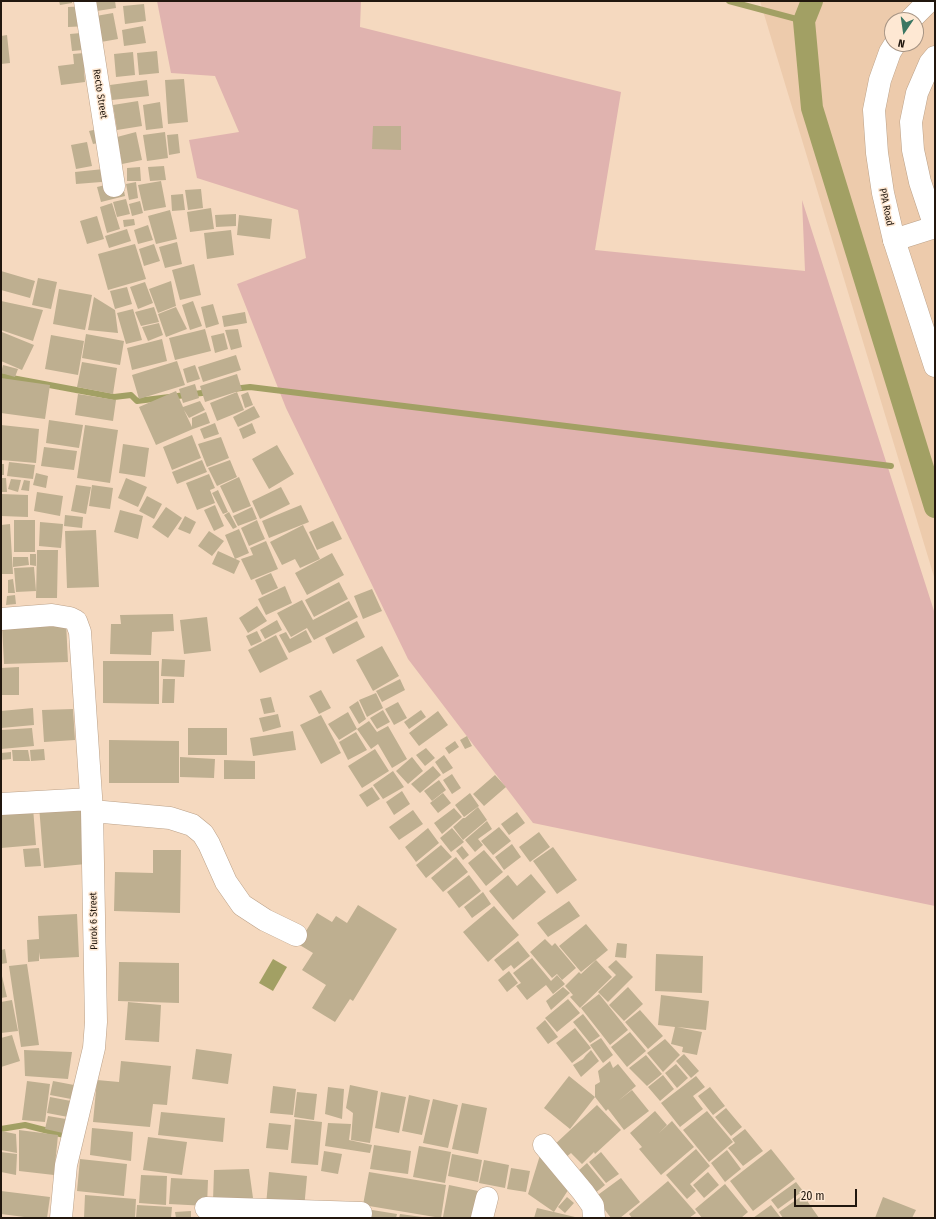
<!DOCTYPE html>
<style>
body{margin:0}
#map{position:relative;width:936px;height:1219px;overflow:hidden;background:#f5d9bf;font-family:"Fira Sans Condensed",sans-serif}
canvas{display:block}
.frame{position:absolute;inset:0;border:2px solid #21170e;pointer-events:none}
.north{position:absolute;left:884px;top:12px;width:40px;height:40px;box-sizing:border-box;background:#fee8d3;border:1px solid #a69484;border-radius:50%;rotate:193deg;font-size:11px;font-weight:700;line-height:16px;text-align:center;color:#21170e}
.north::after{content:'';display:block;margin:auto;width:14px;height:18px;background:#3a7662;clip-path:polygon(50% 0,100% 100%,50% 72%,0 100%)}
.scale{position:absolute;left:794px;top:1189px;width:63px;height:18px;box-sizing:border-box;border:2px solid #21170e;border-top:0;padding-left:5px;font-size:12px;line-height:14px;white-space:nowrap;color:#21170e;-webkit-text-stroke:3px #fee8d3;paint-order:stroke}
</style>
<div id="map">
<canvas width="936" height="1219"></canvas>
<div class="frame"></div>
<div class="north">N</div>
<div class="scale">20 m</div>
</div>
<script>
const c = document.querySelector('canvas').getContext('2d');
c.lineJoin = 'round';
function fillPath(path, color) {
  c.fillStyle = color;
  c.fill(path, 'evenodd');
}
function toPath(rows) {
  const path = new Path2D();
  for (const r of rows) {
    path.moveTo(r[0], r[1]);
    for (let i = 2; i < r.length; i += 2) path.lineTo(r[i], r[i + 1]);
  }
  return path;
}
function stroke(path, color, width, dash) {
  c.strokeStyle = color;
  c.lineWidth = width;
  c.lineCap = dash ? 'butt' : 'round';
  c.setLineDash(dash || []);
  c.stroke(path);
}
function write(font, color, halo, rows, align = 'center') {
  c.font = font + ' "Fira Sans Condensed",sans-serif';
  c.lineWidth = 3;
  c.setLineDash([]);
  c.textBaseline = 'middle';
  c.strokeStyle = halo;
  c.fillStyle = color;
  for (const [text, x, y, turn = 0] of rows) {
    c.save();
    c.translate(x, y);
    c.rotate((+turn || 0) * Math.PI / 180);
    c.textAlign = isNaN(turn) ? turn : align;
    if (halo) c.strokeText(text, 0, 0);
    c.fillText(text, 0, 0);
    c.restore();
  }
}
const built = toPath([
 [760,1,935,1,935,580],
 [892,20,916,20,916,44,892,44]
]);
const green = toPath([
 [157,1,361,1,360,27,621,92,595,250,805,271,802,200,935,614,935,906,533,823,408,659,286,408,237,284,306,258,298,210,197,178,189,140,239,132,215,76,171,73]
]);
const water = toPath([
 [273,959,287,967,273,991,259,983]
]);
const stream = toPath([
 [729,1,804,21],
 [1,376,114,397,131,395,137,401,210,392],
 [233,389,250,387,891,466],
 [1,1129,25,1125,64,1135]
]);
const canal = toPath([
 [812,1,804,21,812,108,935,507]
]);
const building = toPath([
 [59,1,72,1,72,3,60,5],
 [86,1,115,1,116,8,97,11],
 [144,4,146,21,125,24,123,6],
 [88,6,89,26,68,27,68,7],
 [113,13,118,39,101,42,96,16],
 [143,26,146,43,124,46,122,30],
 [92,32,95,49,72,51,70,34],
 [7,35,10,63,1,64,1,36],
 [157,51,159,73,139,75,137,53],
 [95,52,97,67,84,69,85,82,61,85,58,66,74,64,73,54],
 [133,52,135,75,116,77,114,54],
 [184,79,188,122,168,124,165,80],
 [147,80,149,96,112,100,110,85],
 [138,101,142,126,117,130,113,105],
 [160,102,163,128,146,130,143,105],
 [373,126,401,126,401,150,372,149],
 [107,127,112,140,93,144,89,131],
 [136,132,142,160,122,164,117,137],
 [165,132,168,158,147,161,143,135],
 [178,134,180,153,169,155,167,135],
 [87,142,92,166,76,169,71,145],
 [164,166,166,180,150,181,148,167],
 [140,167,141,181,127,181,127,168],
 [113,168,114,181,76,184,75,172],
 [122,181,125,196,101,202,97,187],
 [161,181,166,207,144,211,138,185],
 [136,182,138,198,129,200,126,184],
 [201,189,203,208,188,210,185,190],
 [183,194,185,210,172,211,171,195],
 [126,199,130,214,117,217,113,202],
 [140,201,143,213,132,216,129,204],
 [112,203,120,229,107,233,100,207],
 [211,208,214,229,190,232,187,212],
 [170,210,177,239,156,244,148,216],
 [236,214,236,226,216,227,215,215],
 [239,215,272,219,270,239,237,235],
 [97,216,104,239,87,244,80,221],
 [134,219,135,225,124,227,123,220],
 [148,225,153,240,138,244,134,230],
 [127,229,131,241,109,248,105,236],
 [231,230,234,255,207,259,204,233],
 [177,242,182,264,165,268,159,247],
 [135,244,146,279,108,290,98,254],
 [154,244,160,261,144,266,139,249],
 [194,264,201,295,180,300,172,270],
 [1,271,35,281,30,298,1,290],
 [38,278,57,282,51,309,32,305],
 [171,281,176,306,158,313,149,289],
 [145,282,153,303,138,309,130,287],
 [127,287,132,304,115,309,110,291],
 [59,289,92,295,85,330,53,324],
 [94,297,115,310,118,333,88,330],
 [1,301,43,310,33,341,1,330],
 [193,301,202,326,190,330,182,305],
 [213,304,219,324,206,328,201,307],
 [154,307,159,322,141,326,135,312],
 [176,307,187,329,166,337,158,314],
 [133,309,142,340,126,344,117,313],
 [245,312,247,323,224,327,222,316],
 [159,323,163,335,148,341,142,327],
 [205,329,211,351,175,360,169,338],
 [238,329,242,347,231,350,225,330],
 [2,332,34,345,22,370,1,361],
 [224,333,228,349,215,353,211,336],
 [86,334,124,341,120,365,82,358],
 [51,335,84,341,78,375,45,369],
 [162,339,167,361,132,370,127,348],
 [236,355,241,370,203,382,198,367],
 [177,361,185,385,139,399,132,375],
 [82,362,117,368,113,394,77,387],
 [3,365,18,369,15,377,1,373],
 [195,365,200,379,187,383,183,369],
 [237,374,242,390,205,402,200,386],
 [1,378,50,385,45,419,1,413],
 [195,384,199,398,183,403,179,389],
 [176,391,183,407,200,401,205,410,189,418,184,410,192,427,192,418,206,412,210,423,193,429,156,445,139,407],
 [237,392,244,410,217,421,210,403],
 [248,392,253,405,245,408,241,395],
 [78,394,116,400,113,421,75,415],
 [254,406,260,417,238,427,233,417],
 [49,420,83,425,79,448,46,443],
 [215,423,219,434,204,439,200,429],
 [252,423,256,433,243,439,239,429],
 [1,425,39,429,36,463,1,460],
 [85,425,118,430,110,483,77,478],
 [192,435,201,458,172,470,163,447],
 [221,437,229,458,207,467,198,444],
 [123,444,149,448,145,477,119,473],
 [277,445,294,474,269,489,252,459],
 [44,447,77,451,74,470,41,466],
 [202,460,207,472,177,484,172,472],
 [230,460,237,477,217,486,208,468],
 [9,462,35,465,33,479,7,476],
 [1,464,4,464,4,475,1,475],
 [36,473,48,476,46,488,33,485],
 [209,474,215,488,210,490,215,503,197,510,186,483],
 [239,477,251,506,233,513,220,486],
 [1,478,6,478,7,492,1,492],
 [126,478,147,487,138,507,118,498],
 [11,479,21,480,18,492,8,489],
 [24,480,30,481,29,491,21,490],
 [76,485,91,487,86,514,71,511],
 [92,485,113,488,110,509,89,506],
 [281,487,290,504,260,519,252,501],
 [218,490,228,512,223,514,212,493],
 [37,492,63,496,60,516,34,511],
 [1,494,28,495,28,517,1,516],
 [147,496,162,504,154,519,139,511],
 [215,505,224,526,214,531,204,510],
 [301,505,309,522,269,538,262,521],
 [166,507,182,518,168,538,152,527],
 [252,507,257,519,238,526,233,516],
 [120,510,143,516,138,539,114,532],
 [229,512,237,527,233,529,224,515],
 [65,515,83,517,82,528,64,526],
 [185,516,196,522,190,534,178,529],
 [14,520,35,520,35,552,14,552],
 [257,520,261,530,250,535,261,530,265,539,249,546,241,528],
 [333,521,342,539,317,550,309,532],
 [40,522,63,524,61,548,39,546],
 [10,524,13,574,1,574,1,525],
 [303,525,320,559,300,568,295,559,282,565,270,542],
 [239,529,249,553,235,559,225,535],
 [96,530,99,587,67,588,65,531],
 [209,531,224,541,212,556,198,546],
 [266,541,278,569,251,580,241,559,253,555,250,548],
 [37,550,58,550,57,598,36,598],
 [218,551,240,561,234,574,212,564],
 [332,553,344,575,307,595,295,573],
 [30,554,36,554,36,566,30,565],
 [13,557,28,557,29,565,13,567],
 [34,567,36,591,16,592,14,568],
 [271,573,278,588,262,595,255,580],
 [13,579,15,593,8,593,8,580],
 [339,582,348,599,314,617,305,600],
 [285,586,292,603,266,615,258,599],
 [372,589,382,611,363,619,354,596],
 [15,595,16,604,6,605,7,596],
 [302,600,313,620,349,601,358,617,314,640,307,628,291,637,277,613],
 [257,606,267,621,248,633,239,618],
 [173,614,174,631,152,632,151,655,110,654,111,624,121,624,120,615],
 [207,617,211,651,184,654,180,620],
 [277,620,282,630,265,639,260,630],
 [357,621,365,637,333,654,325,638],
 [66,622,68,662,4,664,2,625],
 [306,630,312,642,289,653,279,635,286,632,290,639],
 [257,631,262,641,251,646,246,636],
 [276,635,288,659,260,673,248,650],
 [382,646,399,676,373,691,356,660],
 [162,659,185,660,184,677,161,676],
 [103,661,159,661,159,704,103,703],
 [19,667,19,695,1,695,1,668],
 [163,679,175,679,174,703,162,703],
 [400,679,405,690,382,702,376,691],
 [321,690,331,708,319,714,309,696],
 [376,693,383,708,367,717,359,700],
 [271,697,275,712,264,714,260,699],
 [358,701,366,719,359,724,349,707],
 [398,702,407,718,394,725,385,709],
 [33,708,34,725,1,728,1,711],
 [73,709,75,740,44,742,42,710],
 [383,710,390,722,377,729,370,718],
 [421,710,426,717,409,729,404,722],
 [438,711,448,725,419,746,409,733],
 [348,712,357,729,369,721,377,732,388,726,407,759,392,768,378,744,371,749,357,729,339,740,328,724],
 [278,714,281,727,263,732,259,718],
 [321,715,341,753,321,764,300,725],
 [32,728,34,746,1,749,1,730],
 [188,728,227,728,227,755,188,755],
 [293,731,296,750,253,756,250,738],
 [356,732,367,750,348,760,339,742],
 [467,736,472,746,465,749,460,740],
 [109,740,179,741,179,783,109,783],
 [455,741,459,747,449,754,445,748],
 [426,748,435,758,425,766,416,755],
 [44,749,45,760,31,761,30,750],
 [375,749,389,771,362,788,348,766],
 [12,750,28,750,30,761,13,761],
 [11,752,11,759,1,760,1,753],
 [444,755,453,768,443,774,435,762],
 [180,757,215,759,214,778,180,777],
 [412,757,423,771,408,784,396,771],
 [224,760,255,761,255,779,224,779],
 [433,766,441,775,420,793,411,784],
 [393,771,404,787,383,799,373,785],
 [452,774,461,788,452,794,443,780],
 [495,775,506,787,484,806,473,794],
 [439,780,446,790,432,801,424,791],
 [372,787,380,799,367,807,359,795],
 [402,791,410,804,394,815,386,802],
 [443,793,451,803,438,813,430,803],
 [470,793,479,806,464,817,455,805],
 [81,802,86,864,44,868,39,806],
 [478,807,487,820,463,840,453,827,463,818,465,818],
 [33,808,36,845,1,848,1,811],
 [454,808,462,817,442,834,434,823],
 [413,810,423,824,399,840,389,827],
 [517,812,525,823,509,835,501,824],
 [487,821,492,829,478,839,483,845,475,852,465,840],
 [499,827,511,841,493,855,481,841],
 [428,828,439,843,416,862,405,847],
 [452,828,464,842,451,852,440,838],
 [539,832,550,847,530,862,519,847],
 [512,844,521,857,504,870,495,857],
 [441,845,452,857,426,878,416,865],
 [462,846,469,855,463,860,456,851],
 [553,847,577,880,557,894,533,861],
 [39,848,41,866,25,867,23,849],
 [153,850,181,850,180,913,114,911,115,872,153,873],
 [484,850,503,872,486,886,468,863],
 [456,857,468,872,443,892,431,878],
 [531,874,546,892,513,920,489,891,508,875,517,886],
 [469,875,481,891,459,908,447,892],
 [483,892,491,904,472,918,464,907],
 [569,901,580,916,548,937,537,923],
 [358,905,397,929,353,1001,350,999,335,1022,312,1008,326,985,302,970,313,953,298,944,317,913,332,922,336,916,347,923],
 [494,906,519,935,488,962,463,932],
 [77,914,79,957,40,959,39,952,39,961,28,962,27,940,39,939,38,916],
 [586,924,608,950,581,972,559,946],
 [545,939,552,946,555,943,576,968,562,980,557,974,552,978,530,952],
 [518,941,530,956,514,969,511,965,503,971,494,960],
 [617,943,627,944,626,958,615,957],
 [5,949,7,963,1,964,1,950],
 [656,954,703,956,702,993,655,991],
 [532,958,551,981,557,975,565,984,553,994,546,985,527,1000,516,986,521,983,513,973],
 [596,960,612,977,580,1008,570,997,573,995,565,986,579,972,581,974],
 [616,960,633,977,608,1002,598,992,616,975,608,967],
 [119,962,179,963,179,1003,118,1001],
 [27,964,39,1045,21,1047,9,966],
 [509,971,518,983,507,992,498,980],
 [1,972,7,997,1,998],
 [563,987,570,993,551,1010,546,1001],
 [628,987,643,1004,624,1021,609,1005],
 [599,994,628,1030,610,1045,581,1008],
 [661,995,709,1001,706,1030,677,1027,702,1032,697,1055,682,1052,683,1047,671,1044,675,1027,658,1025],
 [568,999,580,1013,557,1032,545,1018],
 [12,1000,18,1031,1,1033,1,1002],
 [128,1002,161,1005,159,1042,125,1040],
 [640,1010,663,1036,648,1049,625,1022],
 [583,1014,600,1036,590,1043,573,1022],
 [545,1020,558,1037,548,1044,536,1028],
 [575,1028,591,1048,572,1063,556,1043],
 [630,1032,646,1051,627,1067,611,1047],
 [12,1035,20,1061,1,1067,1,1038],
 [601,1038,613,1055,603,1063,590,1045],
 [665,1039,680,1055,663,1072,647,1053],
 [196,1049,232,1054,228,1084,192,1079],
 [24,1050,72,1052,68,1079,25,1076],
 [591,1050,599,1061,581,1077,573,1065,583,1059,586,1055],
 [684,1054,699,1071,691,1078,676,1061],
 [646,1055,662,1074,647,1086,629,1068],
 [121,1061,171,1066,167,1105,153,1104,150,1127,93,1122,97,1080,119,1082],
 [610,1061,613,1068,618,1064,636,1086,618,1101,632,1090,649,1111,624,1130,608,1109,606,1111,595,1097,595,1085,600,1082,598,1071],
 [676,1064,688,1078,677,1088,665,1073],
 [663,1075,674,1089,660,1101,648,1087],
 [569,1076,595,1097,570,1129,544,1108],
 [696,1076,705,1087,693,1096,703,1109,680,1127,661,1103],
 [27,1081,50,1084,45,1122,22,1120],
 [53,1081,74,1085,71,1099,50,1095],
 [350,1085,378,1091,370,1143,351,1140,353,1113,346,1108],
 [273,1086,296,1089,293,1115,270,1113],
 [328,1087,344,1089,342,1119,325,1114],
 [710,1087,725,1106,713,1115,698,1096],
 [297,1092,317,1094,314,1120,294,1117],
 [381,1092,406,1097,399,1133,375,1128],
 [409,1095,430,1100,422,1135,402,1131],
 [50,1097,71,1101,68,1117,47,1113],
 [433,1099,458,1105,448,1148,423,1143],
 [462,1103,487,1108,478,1154,452,1149],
 [597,1105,621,1130,595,1154,594,1152,582,1164,571,1153,564,1159,552,1147],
 [726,1108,742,1127,731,1136,715,1117],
 [655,1111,667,1125,658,1134,672,1121,694,1147,661,1175,639,1149,642,1147,630,1133],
 [707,1111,733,1142,709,1162,683,1130],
 [161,1112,225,1118,223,1142,158,1135],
 [48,1116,66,1119,63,1133,45,1129],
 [295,1119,322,1122,318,1165,291,1163],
 [269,1123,291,1125,288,1150,266,1148],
 [328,1123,351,1124,349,1140,372,1145,370,1153,325,1146],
 [92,1128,133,1132,131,1161,90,1155],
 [745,1129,763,1151,743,1166,728,1148,735,1143,732,1139],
 [19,1130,58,1135,54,1175,19,1171],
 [1,1131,16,1134,17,1153,1,1150],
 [148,1137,187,1142,182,1175,143,1170],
 [374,1145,411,1151,408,1174,370,1169],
 [419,1146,451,1152,445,1183,413,1177],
 [696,1149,710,1166,690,1184,696,1191,687,1199,666,1175],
 [771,1149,795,1179,753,1211,730,1181],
 [727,1150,741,1169,725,1182,711,1163],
 [324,1151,342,1154,338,1174,321,1171],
 [1,1152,17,1154,16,1175,1,1172],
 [541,1152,572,1184,554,1212,528,1194],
 [601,1152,619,1174,606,1183,589,1162],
 [452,1154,482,1160,478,1182,448,1176],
 [80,1159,127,1164,124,1196,77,1191],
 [484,1160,509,1165,505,1188,479,1183],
 [587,1163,605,1185,594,1194,577,1172],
 [511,1168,530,1171,526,1192,507,1189],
 [249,1169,253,1198,232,1206,213,1201,214,1170],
 [269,1172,307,1176,304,1209,266,1205],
 [369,1172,446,1185,441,1218,363,1205],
 [708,1172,719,1185,704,1198,693,1185],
 [141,1175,167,1176,166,1205,139,1203],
 [171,1178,208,1180,207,1206,169,1204],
 [621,1178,640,1202,620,1218,611,1218,595,1197],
 [668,1181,696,1213,689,1218,632,1218,629,1214],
 [796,1182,803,1191,778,1209,771,1200],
 [725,1184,748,1212,741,1218,702,1218,695,1209],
 [449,1185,483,1192,478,1218,450,1218,443,1217],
 [1,1191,50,1197,47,1218,32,1218,1,1214],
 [85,1195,136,1199,135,1218,84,1218],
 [803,1195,819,1218,783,1218,779,1212],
 [567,1197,574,1203,565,1213,558,1207],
 [883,1197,916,1210,912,1218,875,1218],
 [137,1205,172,1207,171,1218,136,1218],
 [771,1205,781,1218,753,1218],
 [537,1208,575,1217,575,1218,534,1218],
 [366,1209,397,1214,396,1218,364,1218],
 [191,1211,191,1218,176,1218,175,1212],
 [400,1214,422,1217,422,1218,399,1218]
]);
const minor = toPath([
 [85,1,114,186],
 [894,240,935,227],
 [1,619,52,615,70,618,76,621,80,632,92,811,96,1022,94,1048,66,1165,61,1218],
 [1,804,91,799],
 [92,811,170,818,192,825,203,834,209,844,226,882,242,905,265,920,296,935],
 [544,1145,583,1192,593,1206,594,1218],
 [206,1208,361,1213,360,1218],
 [482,1218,487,1198]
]);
const highway = toPath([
 [910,20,929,1],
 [895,44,890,52,880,80,874,110,877,153,883,193,894,240,935,366],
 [935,57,930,63,917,93,911,122,913,150,920,182,935,227]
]);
const streetNames = [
 ["Recto Street",100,94,81],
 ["PPA Road",886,207,78],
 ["Purok 6 Street",94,921,-91]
];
fillPath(built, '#edcbac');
fillPath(green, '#e0b3af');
fillPath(water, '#a2a064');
stroke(stream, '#a2a064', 6);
stroke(canal, '#a2a064', 22);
fillPath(building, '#beaf90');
stroke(minor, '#bba188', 23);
stroke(highway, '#bba188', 23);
stroke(minor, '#fff', 22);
stroke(highway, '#fff', 22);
write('10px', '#21170e', '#fee8d3', streetNames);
</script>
